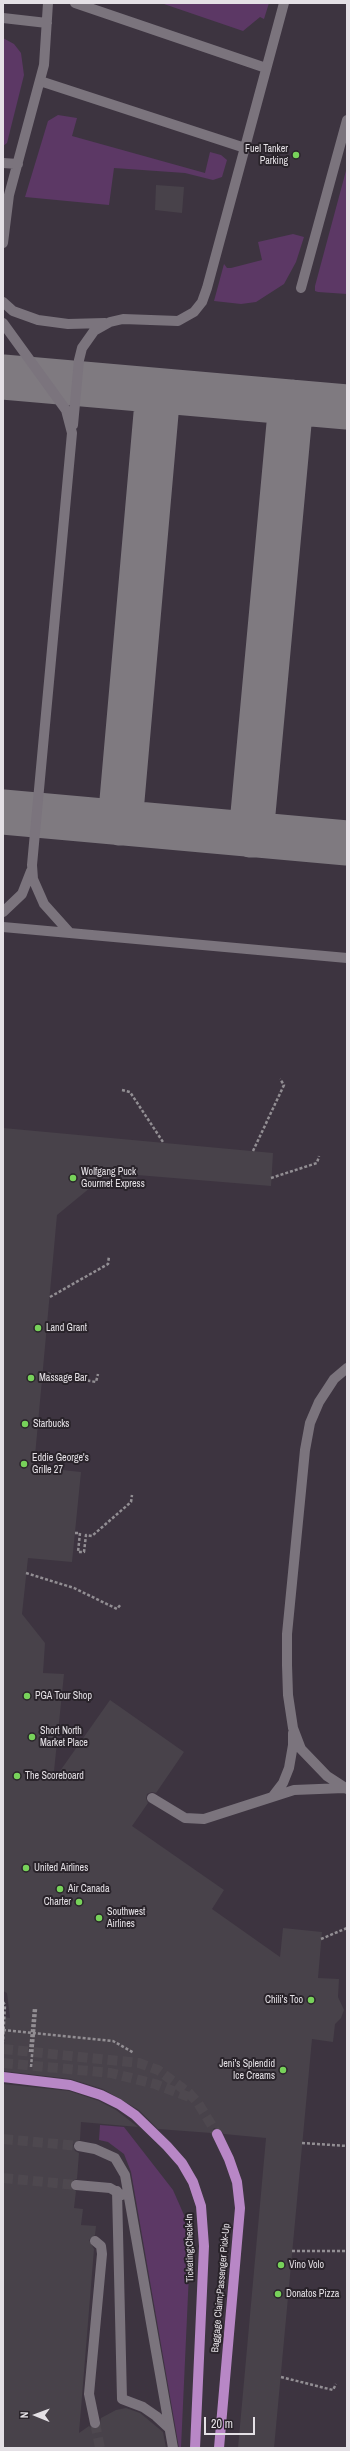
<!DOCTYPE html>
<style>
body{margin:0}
#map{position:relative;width:350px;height:2451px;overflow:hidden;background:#332d34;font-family:"Archivo Narrow",sans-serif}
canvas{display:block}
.frame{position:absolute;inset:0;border:4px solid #e4e0e5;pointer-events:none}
.north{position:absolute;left:16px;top:2395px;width:40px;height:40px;-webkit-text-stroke:3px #29232a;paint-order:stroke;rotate:271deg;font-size:11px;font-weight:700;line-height:16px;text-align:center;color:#e4e0e5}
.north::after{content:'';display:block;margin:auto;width:14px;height:18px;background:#e4e0e5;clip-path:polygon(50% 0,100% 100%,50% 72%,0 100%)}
.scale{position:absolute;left:204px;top:2417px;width:51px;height:18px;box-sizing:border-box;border:2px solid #e4e0e5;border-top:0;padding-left:5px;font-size:12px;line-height:14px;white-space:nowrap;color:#e4e0e5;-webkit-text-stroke:3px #29232a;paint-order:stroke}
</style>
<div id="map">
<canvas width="350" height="2451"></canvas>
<div class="frame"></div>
<div class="north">N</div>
<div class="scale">20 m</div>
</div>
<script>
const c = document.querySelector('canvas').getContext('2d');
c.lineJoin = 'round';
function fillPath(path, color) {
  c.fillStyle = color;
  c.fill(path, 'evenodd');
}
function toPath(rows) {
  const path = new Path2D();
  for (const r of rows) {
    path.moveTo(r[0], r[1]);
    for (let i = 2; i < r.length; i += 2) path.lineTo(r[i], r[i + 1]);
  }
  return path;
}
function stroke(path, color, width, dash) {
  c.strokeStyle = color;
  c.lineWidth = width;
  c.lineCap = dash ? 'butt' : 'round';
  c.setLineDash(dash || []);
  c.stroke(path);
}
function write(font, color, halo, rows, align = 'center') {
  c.font = font + ' "Archivo Narrow",sans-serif';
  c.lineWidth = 4;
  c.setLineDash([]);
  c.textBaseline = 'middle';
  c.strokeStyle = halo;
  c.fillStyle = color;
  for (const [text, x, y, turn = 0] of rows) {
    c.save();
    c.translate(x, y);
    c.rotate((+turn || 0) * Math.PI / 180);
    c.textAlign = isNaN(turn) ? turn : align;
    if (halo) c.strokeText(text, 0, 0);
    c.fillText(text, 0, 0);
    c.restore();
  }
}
const built = toPath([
 [3,3,347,3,347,2448,3,2448]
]);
const green = toPath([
 [161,3,269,3,264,19,260,17,243,31],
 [3,38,14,44,21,53,24,75,7,143,3,146],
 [58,115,77,118,72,136,205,173,210,152,221,155,227,160,222,177,213,180,185,173,114,168,109,205,25,197,48,121],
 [347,167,347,294,318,292,315,291,315,286],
 [293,234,304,237,296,262,284,284,256,302,241,304,214,301,224,264,227,268,231,268,262,260,258,242],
 [100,2125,124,2127,173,2190,184,2215,190,2251,181,2448,179,2448,131,2172,124,2154,108,2142,99,2140]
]);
const taxiway = toPath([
 [3,377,347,407],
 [3,812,347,843],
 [120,823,158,391],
 [251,835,291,402]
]);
const building = toPath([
 [156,185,184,187,182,213,155,210],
 [3,1128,273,1153,271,1186,137,1175,136,1181,102,1178,57,1215,34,1467,81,1472,72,1562,28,1558,22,1614,45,1643,43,1673,64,1674,53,1781,110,1700,184,1752,156,1793,152,1792,147,1794,146,1798,148,1803,132,1826,224,1890,212,1909,280,1957,283,1928,322,1932,318,1978,339,1979,338,1997,344,2010,341,2018,335,2024,333,2042,312,2039,274,2448,238,2448,266,2138,224,2134,218,2128,214,2128,211,2133,158,2129,139,2110,103,2089,71,2079,3,2071,3,2017,10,2018,7,1993,3,1991],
 [3,2084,69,2091,99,2101,116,2110,138,2127,81,2122,80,2140,73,2144,75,2151,79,2153,77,2179,71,2181,70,2185,76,2191,74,2208,83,2209,81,2225,96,2226,95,2235,89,2240,94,2249,79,2433,89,2426,93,2429,99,2428,101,2418,116,2410,126,2408,140,2413,163,2432,166,2448,3,2448]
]);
const minorTunnel = toPath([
 [3,2139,79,2146],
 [3,2178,76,2185],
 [95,2423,100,2448]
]);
const majorTunnel = toPath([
 [3,2049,139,2063,158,2070,189,2093,198,2103,217,2134],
 [3,2063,111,2073,155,2084,189,2097]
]);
const path = toPath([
 [122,1090,130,1092,163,1142],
 [253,1151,284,1085,280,1079],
 [271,1178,317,1163,319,1156],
 [50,1297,108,1264,109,1256],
 [43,1373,96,1382,98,1374],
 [75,1533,80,1533,78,1552,84,1552,86,1535,92,1536,131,1502,132,1495],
 [26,1573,74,1588,117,1609,121,1604],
 [321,1939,347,1928],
 [3,2002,5,2005,3,2042],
 [3,2030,113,2041,134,2053],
 [30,2052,34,2009],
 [31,2067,36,2009],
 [302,2143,347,2146],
 [292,2251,347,2251],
 [281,2377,333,2390,336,2384]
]);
const minor = toPath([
 [75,3,266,68],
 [3,18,47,23],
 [40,81,245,148],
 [3,163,18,164],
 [3,243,9,195,44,65,48,3],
 [301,288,347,120],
 [3,302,13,311,38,320,68,324,105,323],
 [3,323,66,410,72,433,32,865,33,879,44,904,70,933],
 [73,425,79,360,82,348,94,331,110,322,123,319,178,321,194,312,202,302,207,288,284,3],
 [3,912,22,894,31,871],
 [3,927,347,958],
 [347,1368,334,1379,319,1402,310,1423,305,1450,287,1634,287,1665,288,1695,293,1728,301,1749,327,1776,347,1789],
 [273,1796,283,1783,289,1768,293,1745,293,1733],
 [152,1798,185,1818,204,1819,294,1790,344,1788],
 [79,2146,95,2149,115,2158,125,2175,173,2448],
 [76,2185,110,2188,122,2195],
 [117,2191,122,2399,143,2407,156,2416,169,2428],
 [95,2241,101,2246,102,2254,89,2394,95,2423]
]);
const major = toPath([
 [3,2077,70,2085,101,2095,119,2104,135,2115,167,2146,182,2163,193,2182,201,2206,204,2246,195,2448],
 [217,2134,229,2159,237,2182,240,2208,219,2448]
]);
const markers = [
 [296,155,4,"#77d25a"],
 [73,1178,4,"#77d25a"],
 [38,1328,4,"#77d25a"],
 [31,1378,4,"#77d25a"],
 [25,1424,4,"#77d25a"],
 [24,1464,4,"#77d25a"],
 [27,1696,4,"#77d25a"],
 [32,1737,4,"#77d25a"],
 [17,1776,4,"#77d25a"],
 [26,1868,4,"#77d25a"],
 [60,1889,4,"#77d25a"],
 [79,1902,4,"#77d25a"],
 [99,1918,4,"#77d25a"],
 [311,2000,4,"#77d25a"],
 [283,2070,4,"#77d25a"],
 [281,2265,4,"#77d25a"],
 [278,2294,4,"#77d25a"]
];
const poiNames = [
 ["Fuel Tanker",288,149,"right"],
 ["Parking",288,161,"right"],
 ["Wolfgang Puck",81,1172],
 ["Gourmet Express",81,1184],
 ["Land Grant",46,1328],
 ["Massage Bar",39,1378],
 ["Starbucks",33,1424],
 ["Eddie George's",32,1458],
 ["Grille 27",32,1470],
 ["PGA Tour Shop",35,1696],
 ["Short North",40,1731],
 ["Market Place",40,1743],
 ["The Scoreboard",25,1776],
 ["United Airlines",34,1868],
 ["Air Canada",68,1889],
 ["Charter",71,1902,"right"],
 ["Southwest",107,1912],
 ["Airlines",107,1924],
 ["Chili's Too",303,2000,"right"],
 ["Jeni's Splendid",275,2064,"right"],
 ["Ice Creams",275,2076,"right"],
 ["Vino Volo",289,2265],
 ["Donatos Pizza",286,2294]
];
const streetNames = [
 ["Ticketing;Check-In",190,2248,-91],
 ["Baggage Claim;Passenger Pick-Up",221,2288,-85]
];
fillPath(built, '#3d3440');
fillPath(green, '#5c3865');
stroke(taxiway, '#7f7a80', 45);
fillPath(building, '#48424a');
stroke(minorTunnel, '#4e484f', 10, [10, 5]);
stroke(majorTunnel, '#4e484f', 10, [10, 5]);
stroke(path, '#928e93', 2.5, [3, 2]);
stroke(minor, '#7b747d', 10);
stroke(major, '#b887c6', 10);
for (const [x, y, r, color] of markers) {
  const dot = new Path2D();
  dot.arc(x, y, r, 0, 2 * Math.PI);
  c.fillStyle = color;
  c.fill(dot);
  stroke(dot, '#29232a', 1.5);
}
write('10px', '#e4e0e5', '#29232a', poiNames, 'left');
write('10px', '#e4e0e5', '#29232a', streetNames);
</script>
